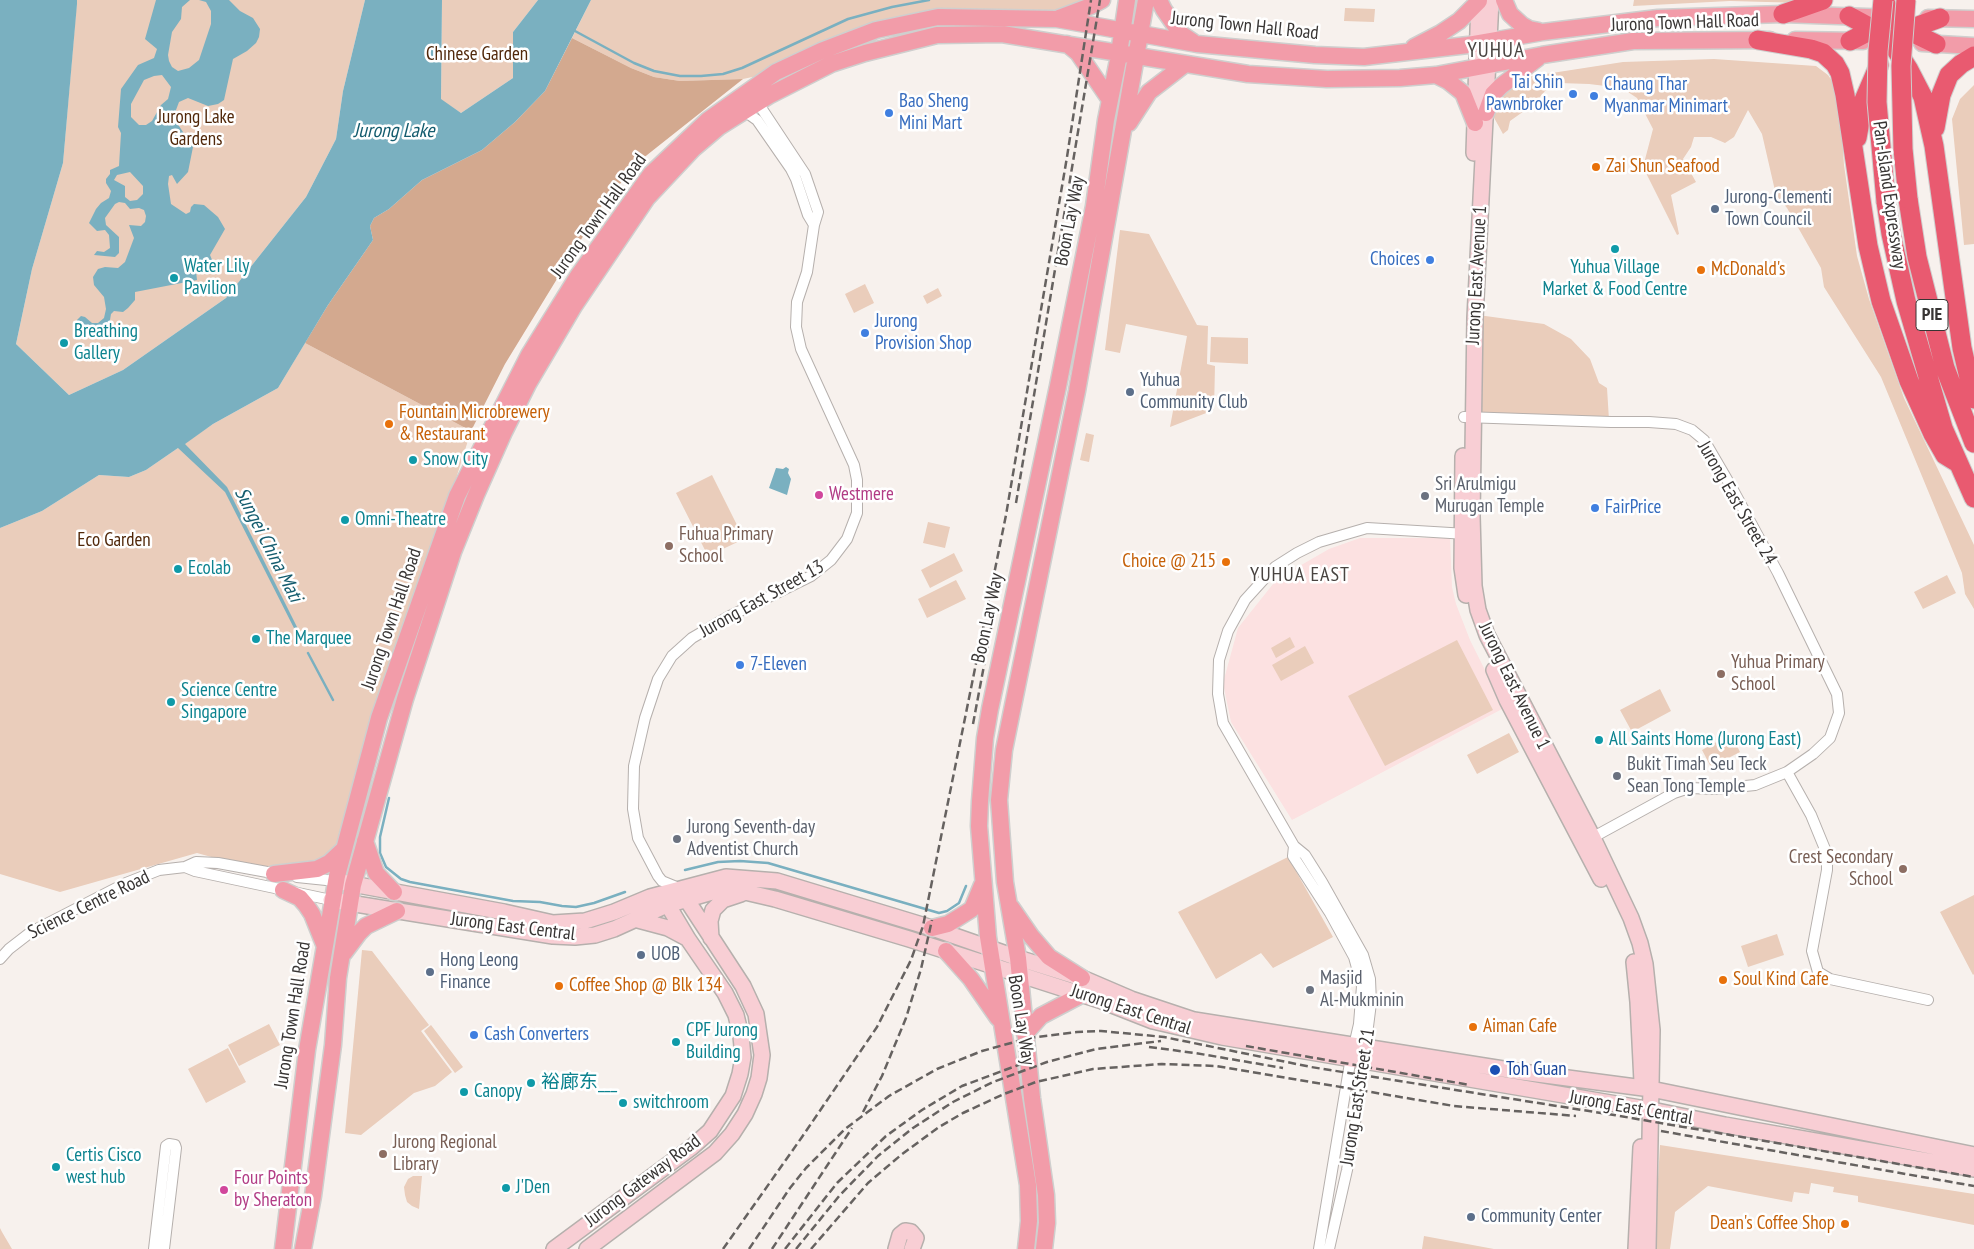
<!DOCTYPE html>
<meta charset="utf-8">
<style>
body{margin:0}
canvas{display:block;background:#f7f1ed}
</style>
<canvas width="1974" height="1249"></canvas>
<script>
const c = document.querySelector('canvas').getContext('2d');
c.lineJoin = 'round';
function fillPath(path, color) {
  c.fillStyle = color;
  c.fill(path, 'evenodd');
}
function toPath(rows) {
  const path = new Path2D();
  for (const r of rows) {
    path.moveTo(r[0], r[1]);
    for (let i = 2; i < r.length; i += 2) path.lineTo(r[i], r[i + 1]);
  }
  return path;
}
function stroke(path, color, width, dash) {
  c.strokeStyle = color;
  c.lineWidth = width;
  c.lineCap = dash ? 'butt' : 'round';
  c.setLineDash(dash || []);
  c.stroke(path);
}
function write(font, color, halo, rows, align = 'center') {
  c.font = font + ' "PT Sans Narrow","Noto Sans SC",sans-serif';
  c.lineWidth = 5;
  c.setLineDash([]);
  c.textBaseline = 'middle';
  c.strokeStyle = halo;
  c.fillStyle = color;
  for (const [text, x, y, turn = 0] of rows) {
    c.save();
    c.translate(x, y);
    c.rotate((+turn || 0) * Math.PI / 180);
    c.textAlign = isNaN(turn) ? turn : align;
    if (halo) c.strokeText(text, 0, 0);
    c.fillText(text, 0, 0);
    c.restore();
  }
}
const medical = toPath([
 [1360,538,1450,538,1452,587,1456,604,1470,640,1504,708,1292,820,1231,722,1223,683,1238,628,1277,579,1329,549]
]);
const green = toPath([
 [77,0,365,0,343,91,336,139,306,197,226,298,123,370,69,395,16,344,32,269,63,163],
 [442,0,538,0,513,32,513,78,461,113,441,100],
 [591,0,1102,0,1069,15,938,17,776,72,743,79,680,81,654,77,631,68,572,38],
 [1634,0,1814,0,1804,3,1730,1,1633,6],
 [1345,8,1375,9,1374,22,1344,21],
 [1714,59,1816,66,1828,75,1832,81,1840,107,1844,165,1857,256,1869,299,1904,398,1974,545,1974,609,1965,594,1962,573,1881,377,1824,287,1821,268,1787,208,1776,195,1762,134,1748,110,1734,137,1725,143,1711,137,1694,137,1691,147,1683,159,1696,182,1671,195,1679,234,1677,235,1643,167,1653,129,1637,98,1622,88,1589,84,1559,83,1545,91,1534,104,1510,121,1508,130,1503,134,1492,114,1499,97,1526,77,1623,62],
 [1974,85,1974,244,1964,245,1952,119,1960,99],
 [1120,230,1149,234,1197,325,1208,326,1207,364,1215,366,1214,410,1170,427,1187,336,1126,324,1120,353,1105,350],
 [865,284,874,303,854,313,845,294],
 [938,288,942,296,927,304,923,296],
 [1478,315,1544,324,1571,339,1590,359,1599,383,1607,388,1609,420,1473,417],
 [1211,337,1248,338,1248,364,1210,362],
 [305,343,471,431,339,850,319,879,280,876,197,853,60,892,0,874,0,528,42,511,99,475,129,477,146,470,213,424,278,388],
 [1086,433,1094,435,1089,462,1080,460],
 [712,475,744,539,708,556,676,493],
 [928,522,950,527,945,548,923,543],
 [954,553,963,571,930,588,921,570],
 [1947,575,1956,593,1923,609,1914,592],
 [956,580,966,599,927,618,918,599],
 [1290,637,1295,647,1276,658,1271,648],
 [1457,640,1493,710,1385,766,1348,696],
 [1305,646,1314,663,1281,681,1272,665],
 [1660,689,1671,711,1632,732,1620,710],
 [1509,733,1519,752,1477,774,1467,755],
 [1731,734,1740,752,1711,767,1702,750],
 [1288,857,1333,937,1273,968,1261,953,1216,979,1178,912],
 [1974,895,1974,974,1973,975,1940,912],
 [1777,934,1784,955,1748,967,1741,946],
 [362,950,372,951,429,1025,421,1031,452,1072,435,1086,414,1093,361,1135,345,1133],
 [269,1024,280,1045,239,1066,228,1045],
 [431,1025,463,1067,455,1073,424,1031],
 [228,1048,246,1082,206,1103,188,1069],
 [1660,1145,1974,1194,1974,1225,1858,1202,1858,1196,1833,1192,1834,1187,1811,1183,1809,1194,1794,1192,1792,1202,1708,1186,1675,1212,1670,1249,1654,1249],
 [413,1176,422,1176,419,1209,412,1206,407,1202,405,1195,404,1187,408,1179],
 [0,1228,2,1232,12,1249,0,1249],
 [1424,1236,1494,1249,1422,1249]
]);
const forest = toPath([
 [572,38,631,68,654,77,680,81,743,79,642,159,604,202,505,364,471,431,305,343,328,305,373,240,370,226,374,218,389,209,422,180,482,150,515,122,545,91]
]);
const water = toPath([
 [0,0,77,0,77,4,63,163,32,269,16,344,69,395,123,370,226,298,306,197,336,139,343,91,365,0,442,0,441,99,461,113,513,78,513,32,538,0,591,0,545,91,515,122,482,150,422,180,389,209,374,218,370,226,373,240,328,305,278,388,213,424,185,444,227,487,300,633,297,634,225,492,178,448,146,470,129,477,99,475,42,511,0,528],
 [156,0,190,0,182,7,181,19,172,32,168,55,169,61,172,67,178,71,189,68,199,60,211,24,211,11,206,2,199,0,229,0,240,11,253,18,260,29,259,37,256,43,247,51,233,59,224,100,218,104,208,106,188,98,179,102,176,110,175,120,193,147,188,172,177,184,172,175,169,176,168,184,171,204,186,214,190,212,191,207,194,204,204,205,218,217,225,229,210,255,215,267,196,271,197,280,135,292,135,300,128,308,123,312,114,311,111,314,110,320,113,327,98,338,89,338,78,333,77,320,81,316,85,317,92,323,98,323,104,318,106,309,104,297,94,285,93,277,98,269,105,267,118,268,125,262,134,238,129,225,141,226,145,222,146,216,144,210,139,208,130,209,125,203,119,202,115,204,105,218,106,225,119,237,119,253,115,257,94,255,97,251,104,252,110,248,109,235,105,230,97,231,89,223,96,209,101,203,109,198,111,191,106,183,106,179,110,174,110,170,119,166,121,133,118,127,121,89,138,65,154,58,157,49,145,39],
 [162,75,171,87,168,99,161,105,152,121,146,125,139,125,131,117,131,104,144,80,154,76],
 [130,172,143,186,143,194,137,200,130,201,125,197,125,186,114,180,117,175],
 [786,467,789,469,788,473,791,479,787,495,769,488,776,468,783,469]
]);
const stream = toPath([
 [575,31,634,63,654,71,680,76,701,76,723,74,742,68,848,19,892,7,929,0],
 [298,632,302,642],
 [308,653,333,700],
 [389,798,380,837,380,853,386,867,401,879,410,882,513,901,540,902,562,906,576,907,594,903,625,892],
 [685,870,718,862,740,861,768,863,939,913,947,911,959,903,966,886]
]);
const street = toPath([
 [743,112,750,115,757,120,791,169,796,179,808,215,814,225],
 [1464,417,1611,422,1649,422,1676,424,1692,430,1704,440,1732,488,1778,573,1837,694,1839,713,1830,738,1813,754,1787,772,1755,785,1716,789,1689,788,1674,793,1588,840],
 [1787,772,1811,815,1827,854,1827,870,1812,951,1818,972,1830,979,1928,1000],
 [1294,846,1293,856,1330,913,1354,957,1362,986,1359,1024,1350,1063,1319,1249],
 [185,867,195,871,331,900],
 [297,877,336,881],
 [679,888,662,881,658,876,638,838,633,809,634,766,645,718,658,679,672,656,692,638,728,617,811,576,831,560,847,539,857,513,857,480,854,465,801,349,796,327,797,302,807,272,814,225,818,212,805,174,758,103],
 [0,959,9,949,31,932,126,883,159,870,185,867,196,862,218,863,278,874],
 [154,1249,166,1146,169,1144,175,1145,176,1148,164,1249],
 [1329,1249,1347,1170,1358,1105,1371,1003,1370,979,1363,955,1322,882,1305,855,1294,846,1223,723,1218,694,1219,660,1228,631,1245,600,1275,567,1297,553,1319,542,1367,528,1467,534]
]);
const secondary = toPath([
 [1491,0,1475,318,1472,516,1474,586,1478,610,1487,635,1593,838,1631,918,1640,943,1645,964,1652,1030,1648,1249],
 [1474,153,1479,0],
 [1463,456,1462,568,1466,595],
 [1494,670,1507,700,1601,879],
 [336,881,504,912,553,923,585,921,614,912,650,897,726,877,777,881,932,928,1018,958,1082,978,1131,999,1194,1020,1522,1072,1651,1089,1974,1155],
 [331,900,553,936,575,937,595,935,614,929,667,905,719,890,745,892,775,899,909,939,1102,1001,1153,1021,1222,1037,1652,1110,1725,1125,1974,1169],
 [638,920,668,928,685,937],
 [711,938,710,921,713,910,723,900,741,894],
 [1634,962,1638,1002,1642,1082],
 [554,1249,692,1147,710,1131,733,1096,740,1074,743,1057,741,1036,736,1015,725,993,688,939,663,897],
 [587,1249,715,1153,732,1134,745,1114,754,1094,759,1078,762,1055,756,1014,743,986,681,891],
 [896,1249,900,1235,905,1231,911,1232,916,1238,912,1249],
 [1636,1249,1641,1147]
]);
const primary = toPath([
 [1159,0,1164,10,1181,34,1193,42],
 [1504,0,1510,14,1522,25,1529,29,1539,31],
 [1059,18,1091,6,1102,0],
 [1928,18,1974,19],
 [1795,40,1863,41],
 [1922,43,1974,46],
 [1067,44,1078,53,1110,100],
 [1414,47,1441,33,1459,21,1479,1],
 [1436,75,1448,81,1463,93,1475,123],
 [1486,113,1493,94,1501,86,1538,58],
 [1129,123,1149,92,1184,65],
 [365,841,376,873,394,892],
 [274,874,317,869,329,863,344,849],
 [283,890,300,898,306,905,312,914,324,944],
 [1011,907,1031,936,1049,957,1082,978],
 [932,928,948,924,972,909,982,885],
 [946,951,971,979,998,1018],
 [344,953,359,933,366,926,397,911],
 [1025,1034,1041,1016,1081,995],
 [283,1249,307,1050,337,876,379,718,457,496,529,355,578,276,651,174,708,120,776,72,821,51,876,30,938,17,1057,19,1197,44,1315,55,1364,57,1468,45,1543,32,1658,18,1783,14,1894,18],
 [303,1249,313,1196,333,1045,338,978,353,885,405,699,453,552,476,495,504,432,528,384,574,306,647,198,693,149,719,127,770,95,831,64,865,53,937,35,1002,34,1248,74,1327,79,1400,78,1436,75,1542,55,1633,41,1770,40],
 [1026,1249,1029,1221,1028,1185,988,937,979,826,980,801,985,738,990,709,1058,386,1094,206,1106,120,1118,60,1127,0],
 [1044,1249,1047,1223,1046,1195,1032,1098,1018,958,1005,882,999,800,1004,750,1077,391,1146,0]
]);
const highway = toPath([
 [1884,0,1892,18,1907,30,1936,44],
 [1783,14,1823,0],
 [1849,16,1875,30,1891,42,1909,70,1923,97,1934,146,1962,348,1974,399],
 [1758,40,1811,49,1823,53,1835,64,1840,73,1845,95,1868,246,1881,301,1909,381,1933,434,1945,455,1958,463],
 [1850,41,1883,24],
 [1892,41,1907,30,1940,18],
 [1935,128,1941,95,1949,75,1961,64,1974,56],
 [1857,138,1864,100,1879,65],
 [1908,199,1917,257,1945,368,1974,443],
 [1886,202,1891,234,1906,301,1927,373,1943,428,1974,498]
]);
const rail = toPath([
 [1016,503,1100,0],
 [973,724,992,623],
 [1246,1046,1470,1085],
 [1149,1047,1195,1053,1283,1068],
 [863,1112,882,1076,906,1018,921,969,932,920],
 [1661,1131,1974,1186],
 [723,1249,802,1137,877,1027,911,960,923,926,1006,515,1067,157,1091,0],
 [749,1249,790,1188,806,1168,845,1129,889,1096,937,1069,982,1051,1029,1038,1077,1032,1101,1031,1164,1037,1311,1067,1614,1115,1974,1177],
 [772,1249,852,1128],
 [785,1249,837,1183,886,1136,922,1110,962,1086,1021,1064],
 [796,1249,840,1195,878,1156,913,1128,953,1102,993,1082,1047,1062,1096,1049,1161,1041],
 [811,1249,868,1183,901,1155,939,1127,963,1113,1004,1094,1036,1082,1093,1069,1162,1064,1216,1066,1454,1106,1576,1116]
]);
const highwayBridge = toPath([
 [1883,0,1878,51,1877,102,1886,202],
 [1906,0,1901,66,1903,149,1908,199]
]);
const markers = [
 [1573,94,5,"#3f7fe0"],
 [1594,96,5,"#3f7fe0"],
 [889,113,5,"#3f7fe0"],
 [1596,167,5,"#e8710a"],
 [1715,209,5,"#5c6f8a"],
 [1615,249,5,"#0f9aa8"],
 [1430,260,5,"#3f7fe0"],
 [1701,270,5,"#e8710a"],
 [174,278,5,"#0f9aa8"],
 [865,333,5,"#3f7fe0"],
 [64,343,5,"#0f9aa8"],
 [1130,392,5,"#5c6f8a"],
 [389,424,5,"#e8710a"],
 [413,460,5,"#0f9aa8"],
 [819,495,5,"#d1479c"],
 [1425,496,5,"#6b7280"],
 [1595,508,5,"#3f7fe0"],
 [345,520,5,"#0f9aa8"],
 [669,546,5,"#8d6e63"],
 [1226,562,5,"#e8710a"],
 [178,569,5,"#0f9aa8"],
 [256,639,5,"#0f9aa8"],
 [740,665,5,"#3f7fe0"],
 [1721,674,5,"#8d6e63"],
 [171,702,5,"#0f9aa8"],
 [1599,740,5,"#0f9aa8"],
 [1617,776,5,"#6b7280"],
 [677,839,5,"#6b7280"],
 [1903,869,5,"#8d6e63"],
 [641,955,5,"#5c6f8a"],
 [430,972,5,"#5c6f8a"],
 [1723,980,5,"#e8710a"],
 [559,986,5,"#e8710a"],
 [1310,990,5,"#6b7280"],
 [1473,1027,5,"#e8710a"],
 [474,1035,5,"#3f7fe0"],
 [676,1042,5,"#0f9aa8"],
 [1495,1070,6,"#1a4fb4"],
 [531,1083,5,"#0f9aa8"],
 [464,1092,5,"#0f9aa8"],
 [623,1103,5,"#0f9aa8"],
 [383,1154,5,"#8d6e63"],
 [56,1167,5,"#0f9aa8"],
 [506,1188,5,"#0f9aa8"],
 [224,1190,5,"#d1479c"],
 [1471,1217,5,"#5c6f8a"],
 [1845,1224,5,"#e8710a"]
];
const shields = [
 [1932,315,32]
];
const shieldNames = [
 ["PIE",1932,315]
];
const streetNames = [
 ["Jurong Town Hall Road",1685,23,-2],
 ["Jurong Town Hall Road",1245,26,6],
 ["Pan-Island Expressway",1889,195,82],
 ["Jurong Town Hall Road",599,216,-54],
 ["Boon Lay Way",1070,221,-79],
 ["Jurong East Avenue 1",1477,275,-87],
 ["Jurong East Street 24",1737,503,60],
 ["Jurong East Street 13",762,599,-29],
 ["Boon Lay Way",988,618,-78],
 ["Jurong Town Hall Road",392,619,-71],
 ["Jurong East Avenue 1",1514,686,64],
 ["Science Centre Road",89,905,-26],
 ["Jurong East Central",513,927,7],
 ["Jurong East Central",1131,1010,18],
 ["Jurong Town Hall Road",293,1015,-81],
 ["Boon Lay Way",1021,1020,81],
 ["Jurong East Street 21",1358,1097,-81],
 ["Jurong East Central",1631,1108,10],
 ["Jurong Gateway Road",643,1181,-37]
];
const parkNames = [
 ["Chinese Garden",477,55],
 ["Jurong Lake",196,118],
 ["Gardens",196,140],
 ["Eco Garden",114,541]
];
const shopNames = [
 ["Tai Shin",1563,83,"right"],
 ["Pawnbroker",1563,105,"right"],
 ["Chaung Thar",1604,85],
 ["Myanmar Minimart",1604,107],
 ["Bao Sheng",899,102],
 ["Mini Mart",899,124],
 ["Choices",1420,260,"right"],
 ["Jurong",875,322],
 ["Provision Shop",875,344],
 ["FairPrice",1605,508],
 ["7-Eleven",750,665],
 ["Cash Converters",484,1035]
];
const foodNames = [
 ["Zai Shun Seafood",1606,167],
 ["McDonald's",1711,270],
 ["Fountain Microbrewery",399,413],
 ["& Restaurant",399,435],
 ["Choice @ 215",1216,562,"right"],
 ["Soul Kind Cafe",1733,980],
 ["Coffee Shop @ Blk 134",569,986],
 ["Aiman Cafe",1483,1027],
 ["Dean's Coffee Shop",1835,1224,"right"]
];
const serviceNames = [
 ["Jurong-Clementi",1725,198],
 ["Town Council",1725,220],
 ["Yuhua",1140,381],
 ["Community Club",1140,403],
 ["UOB",651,955],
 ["Hong Leong",440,961],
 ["Finance",440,983],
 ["Community Center",1481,1217]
];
const cultureNames = [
 ["Water Lily",184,267],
 ["Pavilion",184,289],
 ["Yuhua Village",1615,268,"center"],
 ["Market & Food Centre",1615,290,"center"],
 ["Breathing",74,332],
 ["Gallery",74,354],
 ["Snow City",423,460],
 ["Omni-Theatre",355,520],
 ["Ecolab",188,569],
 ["The Marquee",266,639],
 ["Science Centre",181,691],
 ["Singapore",181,713],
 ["All Saints Home (Jurong East)",1609,740],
 ["CPF Jurong",686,1031],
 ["Building",686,1053],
 ["裕廊东___",541,1083],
 ["Canopy",474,1092],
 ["switchroom",633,1103],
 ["Certis Cisco",66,1156],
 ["west hub",66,1178],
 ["J'Den",516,1188]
];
const worshipNames = [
 ["Sri Arulmigu",1435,485],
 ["Murugan Temple",1435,507],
 ["Bukit Timah Seu Teck",1627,765],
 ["Sean Tong Temple",1627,787],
 ["Jurong Seventh-day",687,828],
 ["Adventist Church",687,850],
 ["Masjid",1320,979],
 ["Al-Mukminin",1320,1001]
];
const hotelNames = [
 ["Westmere",829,495],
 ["Four Points",234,1179],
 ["by Sheraton",234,1201]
];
const educationNames = [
 ["Fuhua Primary",679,535],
 ["School",679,557],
 ["Yuhua Primary",1731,663],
 ["School",1731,685],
 ["Crest Secondary",1893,858,"right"],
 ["School",1893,880,"right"],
 ["Jurong Regional",393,1143],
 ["Library",393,1165]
];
const transitNames = [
 ["Toh Guan",1506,1070]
];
const waterNames = [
 ["Jurong Lake",394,131],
 ["Sungei China Mati",268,545,63]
];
const neighbourhoodNames = [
 ["YUHUA EAST",1300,575]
];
const quarterNames = [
 ["YUHUA",1496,51]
];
fillPath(medical, '#fce1e1');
fillPath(green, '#eacdbb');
fillPath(forest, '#d3a98f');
fillPath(water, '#7ab0c0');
stroke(stream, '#7ab0c0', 2.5);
stroke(street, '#b6b0ad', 12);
stroke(secondary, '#b6b0ad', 18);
stroke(primary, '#cfcfce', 19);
stroke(highway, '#cfcfce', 21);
stroke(street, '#fff', 10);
stroke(secondary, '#f8ced4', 15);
stroke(primary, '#f29ca9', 16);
stroke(highway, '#e95a70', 19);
stroke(rail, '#666260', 2.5, [8, 4]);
stroke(highwayBridge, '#cfcfce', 21, []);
stroke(highwayBridge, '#e95a70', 19);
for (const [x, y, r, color] of markers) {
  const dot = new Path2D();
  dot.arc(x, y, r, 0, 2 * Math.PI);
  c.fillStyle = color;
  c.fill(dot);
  stroke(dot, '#fff', 2);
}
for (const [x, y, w] of shields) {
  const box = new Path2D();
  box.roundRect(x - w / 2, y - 15.5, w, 31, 4);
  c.fillStyle = '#fff';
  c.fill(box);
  stroke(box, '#383534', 1);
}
write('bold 18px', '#383534', null, shieldNames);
write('19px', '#383534', '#fff', streetNames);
write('19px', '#51280a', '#fff', parkNames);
write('19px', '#366cbe', '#fff', shopNames, 'left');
write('19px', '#c56008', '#fff', foodNames, 'left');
write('19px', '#4e5e75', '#fff', serviceNames, 'left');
write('19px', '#0d838f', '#fff', cultureNames, 'left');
write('19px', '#5b616d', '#fff', worshipNames, 'left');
write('19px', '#b23c85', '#fff', hotelNames, 'left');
write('19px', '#785e54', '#fff', educationNames, 'left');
write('19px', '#164399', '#fff', transitNames, 'left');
write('italic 20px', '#145c6e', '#fff', waterNames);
c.letterSpacing = '1px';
write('20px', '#494441', '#fff', neighbourhoodNames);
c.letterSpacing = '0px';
c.letterSpacing = '1px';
write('21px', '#494441', '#fff', quarterNames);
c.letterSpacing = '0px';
</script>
